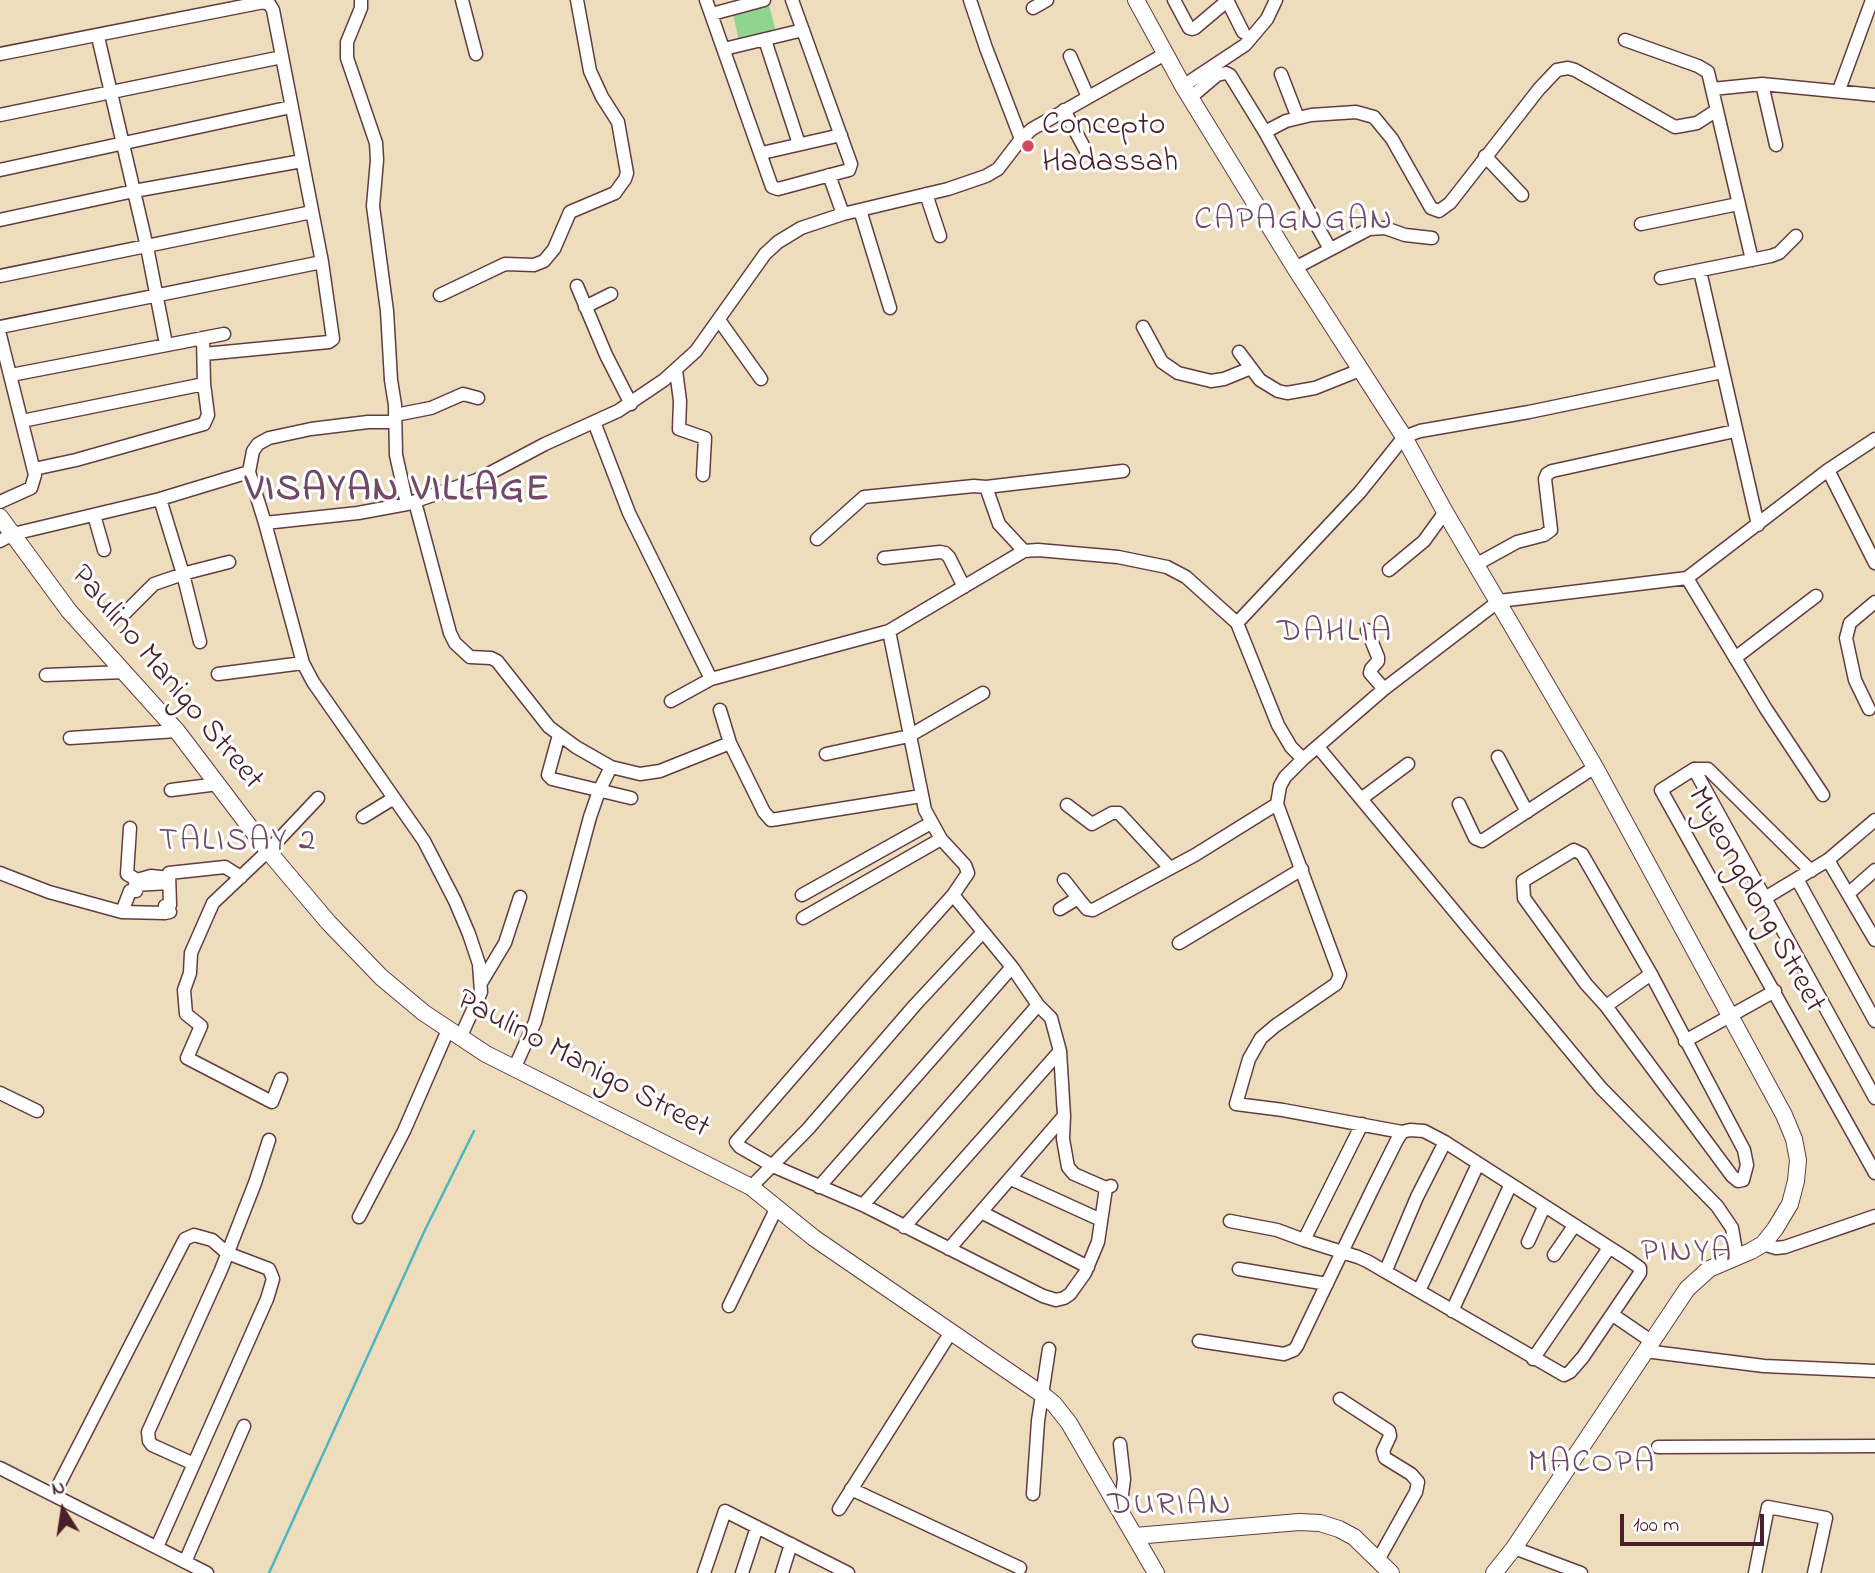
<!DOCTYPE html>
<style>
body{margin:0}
#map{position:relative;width:1875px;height:1573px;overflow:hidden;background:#eeddbc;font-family:"Indie Flower",sans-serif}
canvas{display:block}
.north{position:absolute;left:28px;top:1475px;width:70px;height:70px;-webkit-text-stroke:5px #fff;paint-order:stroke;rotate:348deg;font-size:19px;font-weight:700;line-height:28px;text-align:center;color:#4a1f2b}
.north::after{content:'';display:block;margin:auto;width:24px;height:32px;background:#4a1f2b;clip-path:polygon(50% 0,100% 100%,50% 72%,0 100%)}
.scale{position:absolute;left:1620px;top:1514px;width:144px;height:32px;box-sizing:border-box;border:4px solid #4a1f2b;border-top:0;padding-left:9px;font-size:21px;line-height:24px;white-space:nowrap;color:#4a1f2b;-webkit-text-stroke:5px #fff;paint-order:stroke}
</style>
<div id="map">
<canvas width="1875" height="1573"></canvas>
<div class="north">N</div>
<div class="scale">100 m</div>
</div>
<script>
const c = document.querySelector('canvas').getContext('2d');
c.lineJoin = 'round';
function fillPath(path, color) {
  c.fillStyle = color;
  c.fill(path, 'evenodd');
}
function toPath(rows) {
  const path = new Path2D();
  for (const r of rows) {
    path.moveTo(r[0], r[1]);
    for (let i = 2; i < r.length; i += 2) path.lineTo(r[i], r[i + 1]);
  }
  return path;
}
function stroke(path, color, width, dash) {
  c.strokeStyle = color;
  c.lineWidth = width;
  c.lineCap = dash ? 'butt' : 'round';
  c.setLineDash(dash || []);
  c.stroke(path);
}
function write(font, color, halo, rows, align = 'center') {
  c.font = font + ' "Indie Flower",sans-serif';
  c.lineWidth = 6;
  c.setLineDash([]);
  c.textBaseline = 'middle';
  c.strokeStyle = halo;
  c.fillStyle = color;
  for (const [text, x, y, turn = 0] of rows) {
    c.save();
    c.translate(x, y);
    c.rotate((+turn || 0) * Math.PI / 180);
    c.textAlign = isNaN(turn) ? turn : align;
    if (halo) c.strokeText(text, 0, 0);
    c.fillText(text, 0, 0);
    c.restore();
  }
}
const green = toPath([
 [769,5,776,32,739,41,733,14]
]);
const stream = toPath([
 [269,1573,424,1232,474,1131]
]);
const street = toPath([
 [361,0,361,8,347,42,347,58,376,143,377,160,373,206,387,311,391,380,395,405,396,455,407,504],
 [462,0,476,54],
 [706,0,772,187,778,189,849,170,851,164,792,0],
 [970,0,986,48,1021,139],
 [1174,0,1189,28,1192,29,1195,28,1227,1],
 [1227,0,1243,32],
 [1033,8,1047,0],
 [712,14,764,0],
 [98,37,147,247,166,344],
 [765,40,799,144],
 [1625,40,1698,66,1708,72,1752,260],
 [724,49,803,30],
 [0,54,264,2,270,5,273,10,322,262,333,339,329,342,204,354],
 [1070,56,1088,97],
 [1281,74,1298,118],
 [1762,84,1776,145],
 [1183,86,1245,45,1267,19,1276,0],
 [1712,89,1762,84,1875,95],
 [1839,90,1872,0],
 [1190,98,1217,75,1226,73,1230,75,1265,132,1330,249],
 [1064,110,1086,151],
 [0,115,282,57],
 [1265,132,1286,121,1311,115,1356,112,1374,117,1392,139,1431,208,1439,211,1450,203,1539,89,1557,70,1568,68,1575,70,1675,127,1697,123,1717,110],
 [762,153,841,135],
 [1485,156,1522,195],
 [0,170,291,107],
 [829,175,843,214],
 [926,194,940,236],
 [860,210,890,308],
 [0,220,134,191,302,161],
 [1641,224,1738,204],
 [1295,268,1369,229,1385,228,1405,235,1432,238],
 [1700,271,1758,525],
 [0,276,312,212],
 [1661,278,1771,256,1779,253,1796,236],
 [577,286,606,355,631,404],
 [440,295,505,264,534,265,544,261,554,249,570,212,615,193,625,179,627,173,618,122,602,97,590,71,577,0],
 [585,307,611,294],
 [719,320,761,379],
 [0,327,322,262],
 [1143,327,1162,362,1178,373,1211,381,1224,379,1251,368],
 [0,335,35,475,31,488,0,502],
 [1239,352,1260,380,1278,391,1287,393,1315,388,1360,370],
 [676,370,680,401,679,429,705,438,703,475],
 [11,375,224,334],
 [395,415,431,408,463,394,478,398],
 [22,421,204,384],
 [594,422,629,513,711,679],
 [34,469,76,460,204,424,208,415,204,384,203,338],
 [1828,470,1875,563],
 [249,472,253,451,258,444,269,438,311,429,368,422,395,422],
 [986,487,1123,471],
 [160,499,183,574,200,642],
 [415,502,450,633,455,643,470,657,491,658,497,661,549,727,576,747,611,767],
 [94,515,104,550],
 [265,523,303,663,313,682,424,841,455,901,469,934,479,964,481,992,460,1038],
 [817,539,864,497,974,486,986,487,999,524,1024,551],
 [0,541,13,534,160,499,249,472,265,523,358,513,407,504,477,480,545,444,618,411,664,380,696,351,765,254,778,242,801,228,843,214,948,189,986,176,998,169,1021,139,1032,129,1165,54],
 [884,558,940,552,945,553,949,557,964,587],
 [1477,564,1517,542,1544,535,1551,530,1545,479,1547,474,1552,471,1735,431],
 [1389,570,1424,541,1445,512],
 [1687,578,1828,470,1875,439],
 [125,613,154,584,186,573,229,562],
 [1237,623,1278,725,1291,747,1303,759],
 [1367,630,1378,657,1378,661,1371,669,1370,673,1384,689],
 [889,631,925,810,941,839,965,865,968,873,953,895,867,991,736,1142,740,1147,773,1166,863,1205,1043,1296,1056,1300,1064,1298,1070,1294,1085,1273,1098,1242,1106,1188],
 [1735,658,1816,596],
 [218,674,303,663],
 [46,675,125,672],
 [671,701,711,679,889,631,1024,551,1038,550,1118,557,1167,567,1186,577,1237,623,1360,492,1404,437,1420,431,1529,412,1722,372],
 [1869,709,1855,680,1846,638,1850,623,1875,602],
 [720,710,730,743,764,812,771,820,921,796],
 [559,735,548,775,552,779,631,798],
 [70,738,177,731],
 [1318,747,1601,1088,1717,1206,1732,1228,1737,1257],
 [826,754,909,736,983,693],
 [1498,757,1527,812],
 [1694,769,1875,1098],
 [171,790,218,784],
 [1361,799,1408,764],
 [1459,804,1475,838,1482,841,1595,767],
 [1067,805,1092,824,1112,813,1119,813,1169,867],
 [363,817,394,798],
 [130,828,127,874,137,880],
 [1574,850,1582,854,1651,974,1744,1150,1747,1165,1743,1180,1738,1181,1732,1176,1606,1006,1586,984,1524,898,1523,881,1574,850],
 [1828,860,1875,940],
 [1811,871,1708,769,1694,769,1661,790,1875,1173],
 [0,873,49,892,122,912],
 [169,878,151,876,137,880,135,885,169,883],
 [1797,879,1875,1021],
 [1064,880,1078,898],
 [138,884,136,891,130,891,122,912,165,913],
 [1848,894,1875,870],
 [802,895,931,823],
 [1765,898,1828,860,1875,820],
 [1060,909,1078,898,1087,909,1093,910,1195,855,1277,804],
 [170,912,165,913,165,906,170,905,169,873,225,867,241,877],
 [803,918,941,839],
 [1179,943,1302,869],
 [481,983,505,943,520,897],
 [1606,1006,1651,974],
 [1685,1041,1775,991],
 [514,1069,535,1022,590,817,599,791,611,767,640,774,660,771,730,743],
 [281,1079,272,1102,187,1058,201,1026,186,1014,184,990,190,973,191,953,213,903,268,851,318,798],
 [0,1093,37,1111],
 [1064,1116,1063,1139,1068,1167,1074,1174,1106,1188,1111,1186],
 [1402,1132,1283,1110,1236,1104,1249,1059,1261,1038,1275,1026,1336,984,1340,975,1277,804,1280,786,1285,777,1303,759,1384,689,1499,601,1687,578,1766,709,1823,795],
 [1011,1179,1101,1220],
 [751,1187,808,1129,915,1005,983,932],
 [819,1187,1012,967],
 [863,1205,1038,1005],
 [981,1212,1088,1267],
 [359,1217,404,1131,448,1030],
 [904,1227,1060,1051],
 [1304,1240,1362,1124],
 [1528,1242,1544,1207],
 [1763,1244,1776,1248,1785,1247,1875,1216],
 [949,1249,1064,1116,1060,1051,1051,1018,1038,1005,1012,967,953,895],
 [1554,1255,1574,1226],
 [1239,1269,1327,1284],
 [1386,1270,1417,1197,1445,1142],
 [1419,1291,1478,1164],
 [729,1306,777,1207],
 [1452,1311,1510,1186],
 [1613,1315,1651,1341],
 [1199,1341,1284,1354,1294,1350,1297,1346,1342,1252,1374,1186,1397,1140,1402,1132,1410,1130,1424,1131,1445,1142,1629,1260,1640,1268,1640,1273,1583,1357,1570,1372,1564,1375,1367,1261,1358,1257,1342,1252,1304,1240,1277,1230,1230,1221],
 [1645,1351,1764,1366,1875,1371],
 [1533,1359,1609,1248],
 [1340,1399,1389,1431,1390,1436,1383,1451,1385,1458,1411,1474,1418,1482,1416,1492,1378,1560],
 [1120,1444,1124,1479,1120,1510],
 [1658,1447,1875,1446],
 [194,1464,152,1445,149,1441,148,1432,221,1270,255,1183,269,1140],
 [0,1468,207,1573],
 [851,1489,1020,1568],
 [54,1494,185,1239,194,1235,212,1240,227,1253,269,1269,273,1279,267,1299,157,1547],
 [1033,1494,1038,1421,1049,1349],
 [839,1509,951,1332],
 [1514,1548,1581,1573],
 [185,1562,244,1426],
 [704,1573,725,1511,848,1573],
 [742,1573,757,1527],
 [782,1573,791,1544],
 [1755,1573,1768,1507,1826,1518,1814,1573]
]);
const secondary = toPath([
 [1136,0,1183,86,1295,268,1404,437,1445,512,1595,767,1784,1115,1794,1139,1798,1160,1796,1181,1790,1204,1775,1229,1763,1244,1751,1251,1709,1269,1687,1289,1514,1548,1494,1573],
 [0,517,69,611,177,731,268,851,328,922,381,977,424,1013,486,1054,751,1187,814,1238,1043,1395,1054,1404,1069,1423,1156,1573],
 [1135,1536,1299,1522,1320,1523,1339,1529,1354,1537,1391,1573]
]);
const markers = [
 [1028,146,7,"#d1495b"]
];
const poiNames = [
 ["Concepto",1042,128],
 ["Hadassah",1042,165]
];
const streetNames = [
 ["Paulino Manigo Street",165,679,50],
 ["Myeongdong Street",1754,901,61],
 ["Paulino Manigo Street",582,1066,28]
];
const neighbourhoodNames = [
 ["CAPAGNGAN",1294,223],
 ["DAHLIA",1335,635],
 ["TALISAY 2",238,844],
 ["PINYA",1687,1255],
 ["MACOPA",1592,1466],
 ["DURIAN",1170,1508]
];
const districtNames = [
 ["VISAYAN VILLAGE",398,493]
];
fillPath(green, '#8fd58f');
stroke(stream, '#48b8be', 2.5);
stroke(street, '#633c41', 15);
stroke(secondary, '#633c41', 18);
stroke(street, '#fff', 12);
stroke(secondary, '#fff', 16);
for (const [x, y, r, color] of markers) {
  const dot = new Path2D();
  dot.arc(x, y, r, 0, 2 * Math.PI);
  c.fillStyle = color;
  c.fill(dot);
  stroke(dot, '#fff', 2.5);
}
write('32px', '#4a1f2b', '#fff', poiNames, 'left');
write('32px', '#4a1f2b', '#fff', streetNames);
c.letterSpacing = '2px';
write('33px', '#714967', '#fff', neighbourhoodNames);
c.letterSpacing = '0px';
c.letterSpacing = '2px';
write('bold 38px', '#714967', '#fff', districtNames);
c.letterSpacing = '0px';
</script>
